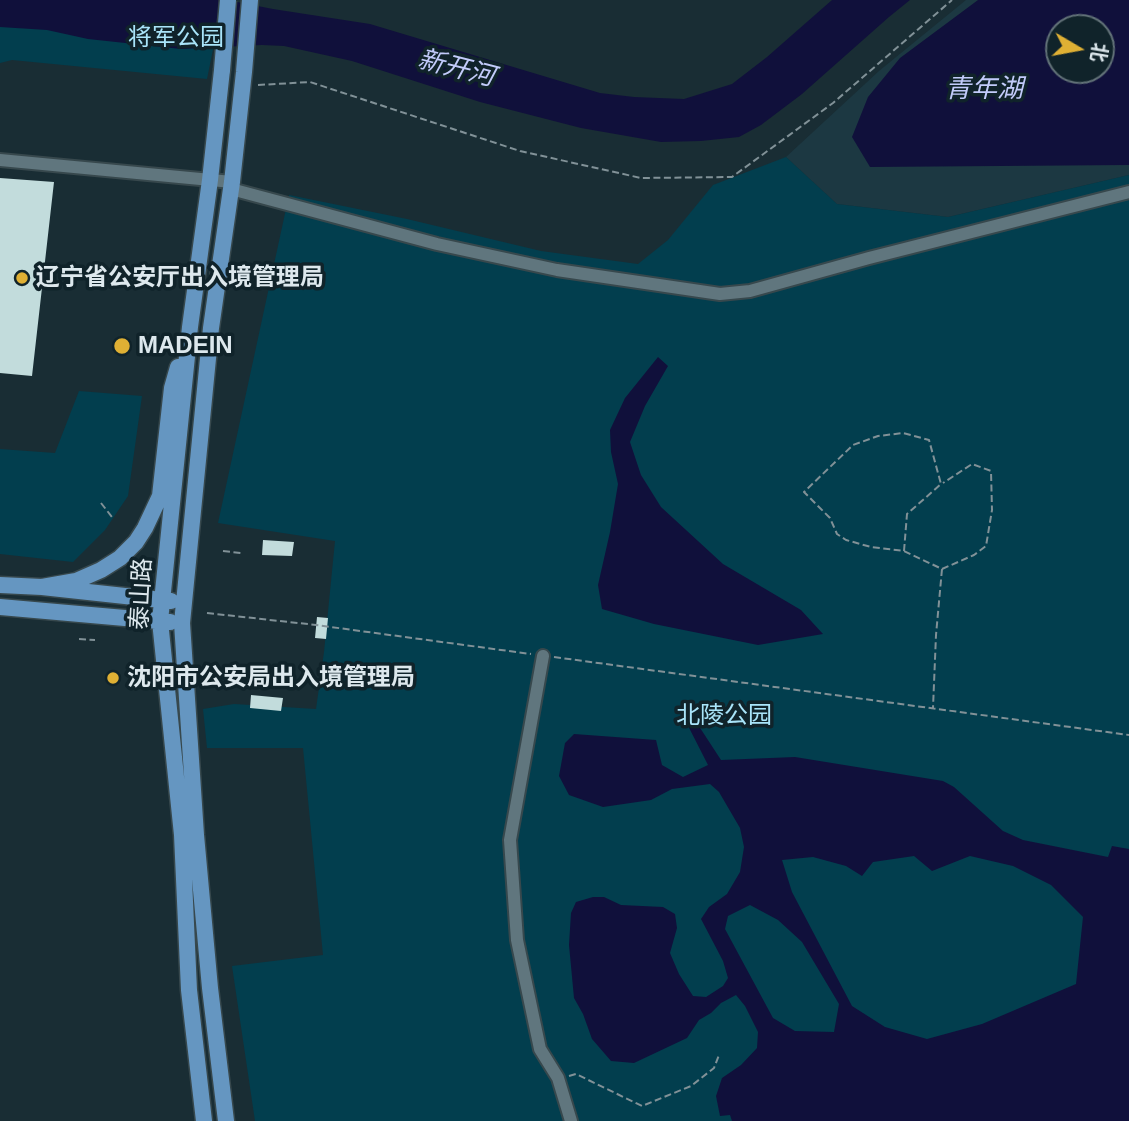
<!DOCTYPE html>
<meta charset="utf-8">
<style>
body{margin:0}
#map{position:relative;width:1129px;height:1121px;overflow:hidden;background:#192d34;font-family:Helvetica,"Noto Sans SC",sans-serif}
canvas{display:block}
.north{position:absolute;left:1045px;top:14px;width:70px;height:70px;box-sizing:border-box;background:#10232a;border:2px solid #627278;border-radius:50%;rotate:100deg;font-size:19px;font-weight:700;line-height:28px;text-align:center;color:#dde8ed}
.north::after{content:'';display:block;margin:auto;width:24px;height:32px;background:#dfb034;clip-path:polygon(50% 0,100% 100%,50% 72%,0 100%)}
</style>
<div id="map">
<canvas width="1129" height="1121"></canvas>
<div class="north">北</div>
</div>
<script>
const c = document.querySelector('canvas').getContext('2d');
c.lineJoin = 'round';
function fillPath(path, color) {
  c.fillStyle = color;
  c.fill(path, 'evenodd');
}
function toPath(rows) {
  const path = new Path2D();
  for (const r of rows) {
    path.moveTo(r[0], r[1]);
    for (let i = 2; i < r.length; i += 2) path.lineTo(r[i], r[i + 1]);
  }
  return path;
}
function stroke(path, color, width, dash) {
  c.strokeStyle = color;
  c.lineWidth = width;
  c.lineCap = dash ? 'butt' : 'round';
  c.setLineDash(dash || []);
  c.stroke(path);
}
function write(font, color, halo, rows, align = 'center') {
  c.font = font + ' Helvetica,"Noto Sans SC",sans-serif';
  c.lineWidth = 7;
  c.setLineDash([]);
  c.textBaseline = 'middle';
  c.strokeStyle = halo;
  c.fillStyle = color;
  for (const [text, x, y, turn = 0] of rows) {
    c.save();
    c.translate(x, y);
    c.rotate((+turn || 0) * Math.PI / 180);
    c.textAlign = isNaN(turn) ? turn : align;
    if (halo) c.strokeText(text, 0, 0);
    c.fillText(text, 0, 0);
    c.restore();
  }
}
const built = toPath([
 [966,0,1129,0,1129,175,948,217,837,204,786,157,879,71],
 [1059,28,1101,28,1101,70,1059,70]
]);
const green = toPath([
 [0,0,223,0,207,79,12,60,0,63],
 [786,157,837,204,948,217,1129,175,1129,1121,255,1121,232,966,323,955,303,748,207,748,203,709,234,704,316,709,324,652,335,541,218,523,289,195,407,219,541,251,638,264,668,240,713,185],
 [79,391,142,396,128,496,105,530,73,562,0,554,0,449,55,453]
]);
const water = toPath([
 [0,0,227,0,273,9,370,24,600,93,634,97,684,99,732,84,767,57,832,0,910,0,889,17,802,94,761,125,739,137,701,141,661,142,581,128,480,102,352,61,284,46,262,45,181,49,88,39,47,30,0,27],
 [978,0,1129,0,1129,165,870,167,852,137,868,97,900,58],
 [1059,28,1101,28,1101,70,1059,70],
 [658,357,668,366,645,406,630,442,641,475,661,507,723,564,801,610,823,634,758,645,654,624,602,609,598,585,610,532,618,484,611,452,610,430,625,398],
 [681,712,691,714,721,760,795,757,943,781,954,787,1003,831,1023,840,1108,857,1112,846,1129,849,1129,1121,732,1121,730,1115,720,1116,716,1096,722,1078,741,1065,757,1048,758,1032,745,1006,736,995,721,1003,711,1013,699,1020,687,1038,634,1063,611,1061,592,1039,583,1014,574,998,569,945,571,913,576,902,593,897,604,897,621,905,663,907,675,914,677,928,670,953,679,974,693,996,706,997,723,986,728,978,723,961,701,919,709,907,727,894,740,872,744,847,740,828,719,792,710,784,672,789,651,800,603,807,569,795,559,776,565,743,574,734,656,740,662,765,683,777,708,765],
 [914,856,932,871,970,856,1013,866,1051,885,1083,917,1076,984,982,1024,927,1039,885,1027,852,1006,792,892,782,860,813,857,846,866,862,876,873,862],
 [750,905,778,920,802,942,839,1004,834,1032,795,1031,773,1018,725,929,728,916]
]);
const building = toPath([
 [0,178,54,182,32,376,0,373],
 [263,540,294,542,292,556,262,555],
 [317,617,328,618,326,639,315,638],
 [251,695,283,698,281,711,250,708]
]);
const path = toPath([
 [258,85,310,82,520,151,641,178,732,177,833,103,952,0],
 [101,503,112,517],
 [223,551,241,553],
 [904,551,907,514,941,484,929,440,903,433,878,436,853,445,804,492,830,518,837,534,846,540,871,547,904,551,942,569,936,635,933,708],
 [942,569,974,555,986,546,992,510,991,471,972,464,943,483],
 [207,613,316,625,531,654],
 [79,639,95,640],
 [554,657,1129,735],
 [569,1076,576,1074,642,1106,691,1086,714,1068,719,1055]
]);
const minor = toPath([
 [0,160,232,182],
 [231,189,437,244,557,270,720,294,750,291,869,258,1129,192],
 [543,656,510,840,517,940,540,1049,558,1078,571,1121]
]);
const major = toPath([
 [0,585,42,587,171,601],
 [42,587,76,581,101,570,120,558,136,542,145,528,160,496,172,388,178,367],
 [0,607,170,622],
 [204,1121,189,990,182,835,160,621,190,327,210,180,222,70],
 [226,1121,210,988,196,835,182,623,211,328,232,182,244,72,250,0]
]);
const majorBridge = toPath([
 [222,70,228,0]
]);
const markers = [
 [22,278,7,"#dfb034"],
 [122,346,9,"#dfb034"],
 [113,678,7,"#dfb034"]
];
const parkNames = [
 ["将军公园",176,38],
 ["北陵公园",724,716]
];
const poiNames = [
 ["辽宁省公安厅出入境管理局",36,278],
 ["MADEIN",138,346],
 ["沈阳市公安局出入境管理局",127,678]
];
const streetNames = [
 ["泰山路",142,594,-87]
];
const waterNames = [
 ["新开河",456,69,14],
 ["青年湖",984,90]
];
fillPath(built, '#1c3842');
fillPath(green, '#023e4e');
fillPath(water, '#10103b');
fillPath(building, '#c2dcdc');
stroke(minor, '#37484d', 16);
stroke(major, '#37484d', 19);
stroke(path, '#819197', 2, [7, 3.5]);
stroke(minor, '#60767e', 12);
stroke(major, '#6596c1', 16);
stroke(majorBridge, '#37484d', 19, []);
stroke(majorBridge, '#6596c1', 16);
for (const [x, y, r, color] of markers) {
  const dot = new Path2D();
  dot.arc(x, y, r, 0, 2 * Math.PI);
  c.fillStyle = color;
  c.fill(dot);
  stroke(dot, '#10232a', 2.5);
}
write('24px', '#a9e4f9', '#10232a', parkNames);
write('bold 24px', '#dde8ed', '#10232a', poiNames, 'left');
write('24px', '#dde8ed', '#10232a', streetNames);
write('italic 26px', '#c2cbfa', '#10232a', waterNames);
</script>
